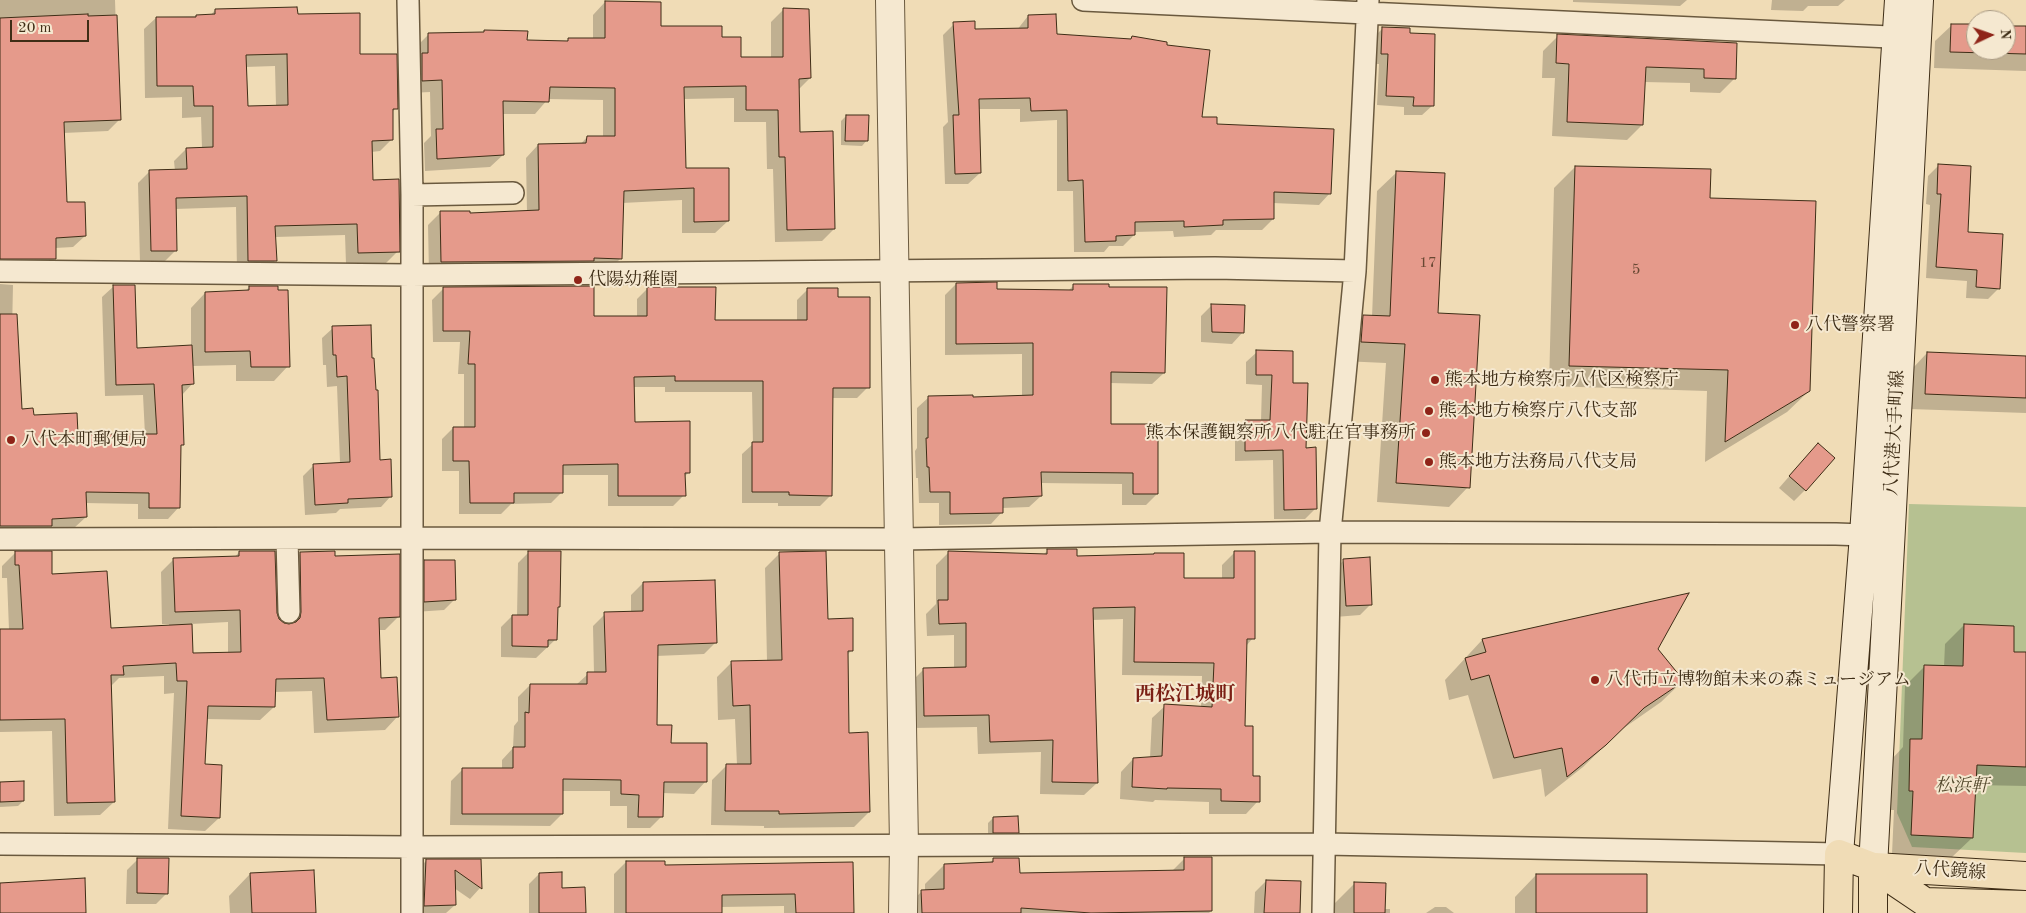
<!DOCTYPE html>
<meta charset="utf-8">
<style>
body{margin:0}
#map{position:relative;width:2026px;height:913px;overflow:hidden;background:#f0dcb6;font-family:"Old Standard TT",serif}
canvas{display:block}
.north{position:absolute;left:1966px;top:10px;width:50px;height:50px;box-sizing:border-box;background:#f5e8d0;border:1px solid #ac9d86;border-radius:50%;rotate:87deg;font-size:14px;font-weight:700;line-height:20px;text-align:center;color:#3e2d16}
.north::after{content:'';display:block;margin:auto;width:18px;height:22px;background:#8f2418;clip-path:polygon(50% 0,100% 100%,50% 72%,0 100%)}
.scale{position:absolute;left:10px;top:20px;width:79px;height:22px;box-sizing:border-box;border:2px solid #3e2d16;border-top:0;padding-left:6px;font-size:15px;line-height:18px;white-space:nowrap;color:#3e2d16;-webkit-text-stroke:4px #f5e8d0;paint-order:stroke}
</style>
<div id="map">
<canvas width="2026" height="913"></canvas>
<div class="north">N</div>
<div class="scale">20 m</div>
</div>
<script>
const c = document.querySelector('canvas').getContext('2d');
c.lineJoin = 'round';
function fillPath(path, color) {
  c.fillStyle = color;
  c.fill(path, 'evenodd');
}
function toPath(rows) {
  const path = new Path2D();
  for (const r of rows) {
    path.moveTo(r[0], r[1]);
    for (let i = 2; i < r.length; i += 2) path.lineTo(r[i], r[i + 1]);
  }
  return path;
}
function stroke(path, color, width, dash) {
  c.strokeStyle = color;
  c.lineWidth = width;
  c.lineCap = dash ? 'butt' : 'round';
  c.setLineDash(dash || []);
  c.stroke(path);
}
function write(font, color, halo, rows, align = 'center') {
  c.font = font + ' "Old Standard TT","Noto Serif JP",serif';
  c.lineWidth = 4;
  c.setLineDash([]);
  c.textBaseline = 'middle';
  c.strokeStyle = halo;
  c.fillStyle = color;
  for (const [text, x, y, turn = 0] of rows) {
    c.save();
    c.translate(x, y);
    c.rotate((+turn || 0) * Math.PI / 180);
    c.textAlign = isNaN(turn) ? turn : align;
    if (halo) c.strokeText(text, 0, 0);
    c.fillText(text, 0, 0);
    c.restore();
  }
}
const green = toPath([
 [1909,504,2026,507,2026,853,1912,847,1897,813]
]);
const shadow = toPath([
 [0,0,115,0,119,120,108,131,63,133,66,204,85,236,73,247,55,248,55,259,44,270,0,270],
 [1573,0,1687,0,1680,6,1573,2],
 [1772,0,1845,0,1838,6,1808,6,1803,11,1771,10],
 [605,2,660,27,720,38,740,58,771,58,771,22,783,10,810,78,798,90,799,133,834,229,822,241,775,242,773,169,767,169,766,122,734,122,734,98,684,99,685,170,728,221,715,233,682,233,682,200,622,203,621,258,608,271,429,274,428,225,441,212,469,214,527,212,526,158,538,145,580,145,587,137,603,137,603,100,548,99,535,114,502,114,503,155,490,167,425,171,424,143,431,136,430,92,410,93,416,47,428,35,483,33,485,31,526,42,566,42,569,39,593,39,593,15],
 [215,10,296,15,359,56,396,108,391,113,392,139,380,151,371,152,372,181,398,251,386,263,346,264,345,235,275,237,275,261,263,273,237,272,236,207,175,209,176,250,164,262,140,263,138,183,150,171,175,171,174,161,186,149,202,148,201,117,182,118,182,97,145,98,144,29,157,17,210,16],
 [275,66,276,106,247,107,245,67],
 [1028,16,1055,35,1129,40,1132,38,1201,119,1216,125,1330,193,1319,205,1273,203,1273,219,1262,230,1216,230,1211,235,1174,237,1173,231,1134,232,1134,235,1123,246,1109,246,1104,252,1074,252,1073,191,1057,191,1057,120,1020,122,1020,109,978,109,980,173,968,184,945,184,943,127,948,122,943,35,954,24,974,30,1017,30],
 [1952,25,1976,26,1976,50,2006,50,2006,27,2026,27,2026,71,1934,68,1935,41],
 [1383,28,1409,34,1432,106,1422,115,1404,115,1404,107,1377,105,1379,64,1372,64,1373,38],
 [1558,36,1736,44,1735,78,1720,93,1690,92,1690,83,1644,82,1642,125,1627,140,1552,136,1555,78,1542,78,1543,51],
 [846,116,867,140,862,146,841,145,841,121],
 [1939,165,1967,233,1999,288,1988,299,1966,298,1967,281,1926,278,1930,205,1926,204,1928,176],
 [1575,167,1709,199,1809,391,1787,412,1705,462,1707,391,1549,386,1554,188],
 [1397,172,1437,314,1468,487,1449,507,1377,502,1386,363,1342,361,1344,336,1364,316,1372,317,1377,191],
 [0,284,13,285,12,332,21,410,77,435,145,435,143,395,105,396,102,297,114,286,136,349,191,346,191,308,205,293,245,292,249,287,288,366,274,381,236,381,236,365,192,366,193,383,182,395,182,444,179,447,179,507,168,519,138,519,138,504,85,503,86,517,74,528,0,537],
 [956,284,996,291,1068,291,1073,286,1164,373,1152,384,1110,383,1109,425,1157,494,1146,505,1122,505,1122,484,1040,483,1041,496,1029,507,1002,508,1002,512,991,524,939,525,939,503,919,503,918,478,916,478,915,451,917,448,917,408,929,397,972,399,1022,396,1022,354,945,355,945,295],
 [444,288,593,317,637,317,637,299,648,288,714,322,797,322,797,300,808,289,837,299,868,387,857,398,832,398,831,495,820,506,778,506,778,503,742,503,742,454,753,444,752,392,665,392,665,387,633,387,633,423,689,472,684,477,684,495,673,506,608,506,608,475,562,475,562,492,551,503,511,504,501,514,459,514,459,471,442,471,442,439,453,428,464,428,464,374,458,374,460,342,433,342,432,300],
 [1212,305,1243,332,1232,344,1201,342,1201,316],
 [333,328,391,496,381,507,340,509,336,513,305,515,303,476,314,465,340,463,337,386,327,387,326,365,323,365,322,338],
 [1257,352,1291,384,1315,509,1305,519,1274,519,1273,460,1235,461,1235,432,1245,421,1261,421,1262,385,1246,384,1246,362],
 [1927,353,2026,357,2026,413,1910,409,1912,369],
 [1807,456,1805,490,1794,501,1779,488],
 [1048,550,1183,579,1222,579,1222,565,1235,552,1253,638,1246,646,1243,727,1252,777,1258,801,1246,814,1209,814,1209,802,1155,800,1153,802,1120,799,1121,772,1133,759,1150,758,1152,718,1165,706,1201,708,1202,676,1122,675,1123,619,1092,620,1097,783,1084,795,1040,794,1041,752,978,754,977,727,912,728,911,682,923,670,954,669,954,635,927,636,926,614,936,604,936,565,949,552,1043,555],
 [239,552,278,620,289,626,287,567,300,554,334,557,398,617,385,630,378,630,380,680,398,716,385,730,314,733,312,691,274,692,274,707,260,720,206,719,204,765,219,818,205,831,168,829,174,693,164,694,164,676,119,678,111,686,114,802,100,815,54,816,52,731,0,732,0,630,9,630,7,578,2,578,2,566,15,553,51,576,109,629,169,626,169,624,162,624,161,572,174,559,235,557],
 [228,622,228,653,192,654,191,624],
 [529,552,559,606,556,609,556,639,536,658,501,657,501,627,512,616,517,616,518,563],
 [780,553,827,620,852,650,847,655,848,734,869,812,854,827,764,828,764,826,711,825,712,780,727,765,737,765,735,719,718,720,717,677,732,662,767,661,765,568],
 [1344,560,1371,604,1360,615,1335,617,1333,571],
 [425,561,455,599,444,610,414,612,414,572],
 [643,583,716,642,704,654,656,656,656,726,705,782,694,794,662,793,662,816,650,828,627,828,627,806,610,806,610,791,562,791,562,814,550,826,450,825,451,781,463,769,502,769,502,760,513,748,514,726,518,721,518,697,530,685,576,685,588,674,594,674,593,626,605,614,631,613,631,595],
 [1964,625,2012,653,2026,653,2026,786,1975,785,1972,838,1952,857,1892,854,1894,810,1890,810,1891,760,1903,747,1905,686,1925,666,1944,667,1945,644],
 [1482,640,1656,649,1683,681,1661,702,1621,730,1583,767,1545,797,1541,769,1493,779,1468,695,1449,700,1445,680],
 [0,783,23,801,18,806,0,807],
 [993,818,1017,832,1012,837,988,837,988,823],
 [1185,858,1211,911,1209,913,903,913,903,911,922,891,925,891,925,884,944,865,989,863,994,859,1019,875,1171,872],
 [138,859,167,893,156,904,126,904,127,870],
 [426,861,480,861,480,888,470,899,454,888,455,905,446,913,414,913,415,872],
 [626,862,664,866,852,864,853,913,784,913,784,906,721,907,721,913,614,913,614,874],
 [250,874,315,913,230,913,229,896],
 [539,874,561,889,584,913,529,913,529,884],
 [1536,875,1645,913,1515,913,1515,897],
 [1266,881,1298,913,1254,913,1255,892],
 [1355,883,1384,909,1390,909,1390,913,1334,913,1334,904],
 [1435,907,1446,907,1454,913,1426,913]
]);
const building = toPath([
 [605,1,661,2,661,26,722,26,722,37,741,37,741,57,783,57,783,8,809,9,811,78,799,79,800,132,833,131,835,229,787,230,785,157,779,157,778,110,746,110,746,86,684,87,686,168,729,168,729,221,694,222,694,188,624,191,622,259,594,258,594,261,441,262,440,211,470,211,470,213,539,210,538,144,586,143,587,136,615,136,615,88,550,87,549,102,503,101,504,155,437,159,436,129,443,129,442,80,422,81,422,53,428,53,428,33,484,32,484,30,528,31,527,40,568,41,568,38,605,38,605,1],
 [297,7,298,14,360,13,360,54,397,54,398,109,393,109,393,140,372,141,373,180,399,179,400,252,358,253,357,224,275,226,277,261,248,261,247,196,176,198,177,251,151,251,149,170,187,169,186,148,213,147,213,106,194,106,193,86,157,86,156,17,196,17,196,15,215,14,215,9,297,7],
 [287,54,288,105,248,106,246,55,287,54],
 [88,14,88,16,117,15,121,120,64,122,67,202,85,202,86,236,56,238,56,259,0,259,0,18,88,14],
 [1056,14,1057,34,1131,39,1132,36,1167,42,1167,45,1210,50,1202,117,1217,117,1217,124,1334,129,1331,194,1274,192,1274,219,1223,220,1223,225,1184,227,1184,221,1135,222,1135,235,1116,236,1116,241,1085,242,1083,180,1068,181,1067,110,1031,111,1030,98,979,99,981,173,955,174,953,115,959,115,953,22,975,21,975,29,1028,28,1028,15,1056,14],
 [1951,24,1976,24,1976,50,2006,50,2006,26,2026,26,2026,54,1950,52,1951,24],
 [1382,27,1410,28,1410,33,1435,34,1434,106,1413,106,1414,97,1386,96,1388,54,1381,54,1382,27],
 [1557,34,1737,43,1736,79,1704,78,1704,69,1646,67,1643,125,1567,122,1569,64,1556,63,1557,34],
 [846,115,869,115,868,141,845,141,846,115],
 [1938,164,1971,166,1968,232,2003,234,2000,289,1976,287,1977,270,1936,267,1941,194,1937,194,1938,164],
 [1575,166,1711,169,1710,198,1816,201,1810,391,1725,442,1728,370,1569,366,1575,166],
 [1396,171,1445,173,1438,313,1480,315,1470,488,1396,483,1405,344,1361,342,1363,315,1390,316,1396,171],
 [997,282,997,289,1073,290,1073,284,1109,284,1109,287,1167,287,1165,373,1111,372,1111,424,1158,424,1158,494,1133,494,1133,473,1041,472,1042,496,1003,498,1003,513,950,514,950,492,930,492,929,467,927,467,926,438,928,438,928,396,973,395,973,397,1033,395,1033,343,956,344,956,283,997,282],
 [113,285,135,285,137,348,192,345,194,384,182,385,184,445,181,445,180,508,149,508,149,493,86,492,87,517,52,519,52,526,0,526,0,314,17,314,22,409,33,408,34,415,77,413,78,434,157,434,154,384,116,385,113,285],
 [249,286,278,286,278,290,288,290,290,367,251,367,250,351,205,352,205,292,249,290,249,286],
 [594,286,594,316,647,316,647,287,716,287,715,320,807,320,807,288,838,288,838,297,870,297,870,388,833,388,832,496,789,495,789,492,752,492,752,442,763,442,763,381,675,381,675,376,634,377,635,422,690,421,690,473,685,473,686,496,618,496,618,464,563,465,563,493,514,493,514,503,470,503,469,461,453,461,453,427,475,427,475,364,468,364,470,331,443,331,443,287,594,286],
 [1211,304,1245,305,1244,333,1212,332,1211,304],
 [371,325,372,358,374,358,376,390,378,390,380,460,391,459,392,497,348,499,348,503,315,505,313,464,350,462,347,376,337,377,336,355,333,355,332,326,371,325],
 [1256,350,1293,351,1293,383,1308,383,1306,448,1316,447,1317,509,1284,510,1283,450,1245,451,1245,420,1270,420,1272,375,1256,375,1256,350],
 [1927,352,2026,356,2026,398,1925,394,1927,352],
 [1818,443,1835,458,1806,491,1789,476,1818,443],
 [1047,549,1077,549,1077,556,1154,554,1154,553,1184,553,1184,578,1234,578,1234,551,1255,551,1255,639,1247,639,1245,726,1253,726,1253,776,1260,776,1260,802,1221,801,1221,789,1167,788,1167,789,1132,787,1133,758,1162,756,1164,704,1212,707,1214,663,1134,662,1135,607,1093,608,1098,783,1052,782,1053,740,990,742,989,715,924,716,923,668,966,667,966,623,939,624,938,600,948,600,948,551,1047,554,1047,549],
 [15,551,52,551,52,574,107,571,111,628,192,624,193,653,241,652,240,610,175,612,173,558,239,556,239,551,275,551,277,613,279,619,284,623,289,624,296,622,300,618,301,612,300,552,335,551,335,556,400,554,400,617,379,618,381,678,397,677,399,717,327,720,324,678,276,679,275,707,208,706,205,764,222,765,220,818,181,816,187,681,177,681,176,663,123,666,124,675,111,675,115,802,67,803,65,719,0,720,0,629,23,629,19,565,15,565,15,551],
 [528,551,561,551,560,607,558,607,557,640,548,640,548,647,512,646,512,615,528,615,528,551],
 [826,551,828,619,853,618,853,651,848,651,849,733,868,732,870,812,779,814,779,811,725,811,726,764,751,764,750,705,733,706,731,661,782,660,779,552,826,551],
 [1370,557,1372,605,1346,606,1343,559,1370,557],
 [424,560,455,560,456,600,424,602,424,560],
 [715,580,717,643,658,645,657,725,672,725,671,743,707,743,707,782,664,782,663,817,638,817,639,795,621,794,621,780,563,779,563,814,462,814,462,768,513,768,513,747,525,747,525,712,529,713,530,684,587,684,587,672,606,672,604,612,643,611,643,582,715,580],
 [1689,593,1658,649,1684,681,1644,708,1606,745,1567,777,1562,748,1514,758,1489,675,1471,680,1465,658,1486,652,1482,639,1689,593],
 [1964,624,2014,626,2014,652,2026,652,2026,767,1977,765,1973,838,1911,835,1913,791,1909,791,1910,739,1922,739,1924,665,1963,666,1964,624],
 [24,781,24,801,0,802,0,782,24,781],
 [1018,816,1019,833,993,833,993,817,1018,816],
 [1184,857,1212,857,1212,911,1091,913,1021,908,1021,913,922,913,921,890,944,889,944,864,993,862,993,858,1019,858,1020,873,1184,870,1184,857],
 [137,858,169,858,168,894,137,893,137,858],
 [426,859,481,859,482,889,455,870,456,905,424,906,426,859],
 [626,861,665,861,665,865,853,862,854,913,796,913,795,894,722,895,722,913,626,913,626,861],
 [314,870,316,913,252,913,250,873,314,870],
 [562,872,562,888,585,887,586,913,539,913,539,873,562,872],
 [1536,874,1647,874,1647,913,1536,913,1536,874],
 [85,878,86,913,0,913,0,883,85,878],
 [1266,880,1301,881,1300,913,1264,913,1266,880],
 [1354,882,1386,883,1385,913,1354,913,1354,882]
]);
const minor = toPath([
 [408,0,412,195,412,913],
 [1083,0,1912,38],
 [412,195,513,193],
 [0,271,411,275,1215,268,1355,271],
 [0,539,413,538,899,539,1330,532,1836,534,1864,535,1879,538],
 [287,539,289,612],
 [0,844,412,847,1325,844,1839,854],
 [1323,913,1330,532,1355,271,1368,0]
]);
const tertiary = toPath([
 [890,0,904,845,903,913]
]);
const secondary = toPath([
 [1839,854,1864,535,1899,0],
 [1873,867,1919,0]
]);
const primary = toPath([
 [1875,867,2026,876],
 [1838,913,1839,854,1873,867,1925,902,2026,905],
 [1873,913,1873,867]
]);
const markers = [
 [578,280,5,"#8f2418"],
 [1795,325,5,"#8f2418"],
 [1435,380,5,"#8f2418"],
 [1429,411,5,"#8f2418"],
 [1426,433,5,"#8f2418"],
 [11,440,5,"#8f2418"],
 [1429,462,5,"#8f2418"],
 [1595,680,5,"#8f2418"]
];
const numberNames = [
 ["17",1428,263],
 ["5",1636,270]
];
const poiNames = [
 ["代陽幼稚園",588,280],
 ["八代警察署",1805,325],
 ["熊本地方検察庁八代区検察庁",1445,380],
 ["熊本地方検察庁八代支部",1439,411],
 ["熊本保護観察所八代駐在官事務所",1416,433,"right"],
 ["八代本町郵便局",21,440],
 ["熊本地方法務局八代支局",1439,462],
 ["八代市立博物館未来の森ミュージアム",1605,680]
];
const streetNames = [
 ["八代港大手町線",1895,433,-87],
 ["八代鏡線",1950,871,4]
];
const parkNames = [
 ["松浜軒",1962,786]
];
const quarterNames = [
 ["西松江城町",1185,695]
];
fillPath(green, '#b6c191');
fillPath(shadow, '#0003');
fillPath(building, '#e59a8b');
stroke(building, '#3e2d16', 1);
stroke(minor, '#6a593e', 24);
stroke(tertiary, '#6a593e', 30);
stroke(secondary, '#3e2d16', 30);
stroke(primary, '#3e2d16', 30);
stroke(minor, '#f5e8d0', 21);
stroke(tertiary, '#f5e8d0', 28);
stroke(secondary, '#f5e8d0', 28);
stroke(primary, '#f0dcb6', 28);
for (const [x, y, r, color] of markers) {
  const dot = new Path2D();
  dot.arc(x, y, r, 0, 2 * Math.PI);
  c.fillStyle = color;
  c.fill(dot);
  stroke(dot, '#f5e8d0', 2);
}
write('15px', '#684833', null, numberNames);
write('18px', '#3e2d16', '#f5e8d0', poiNames, 'left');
write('18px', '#3e2d16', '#f5e8d0', streetNames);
write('italic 18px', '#564b2f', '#f5e8d0', parkNames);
write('bold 20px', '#7a1f14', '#f5e8d0', quarterNames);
</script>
